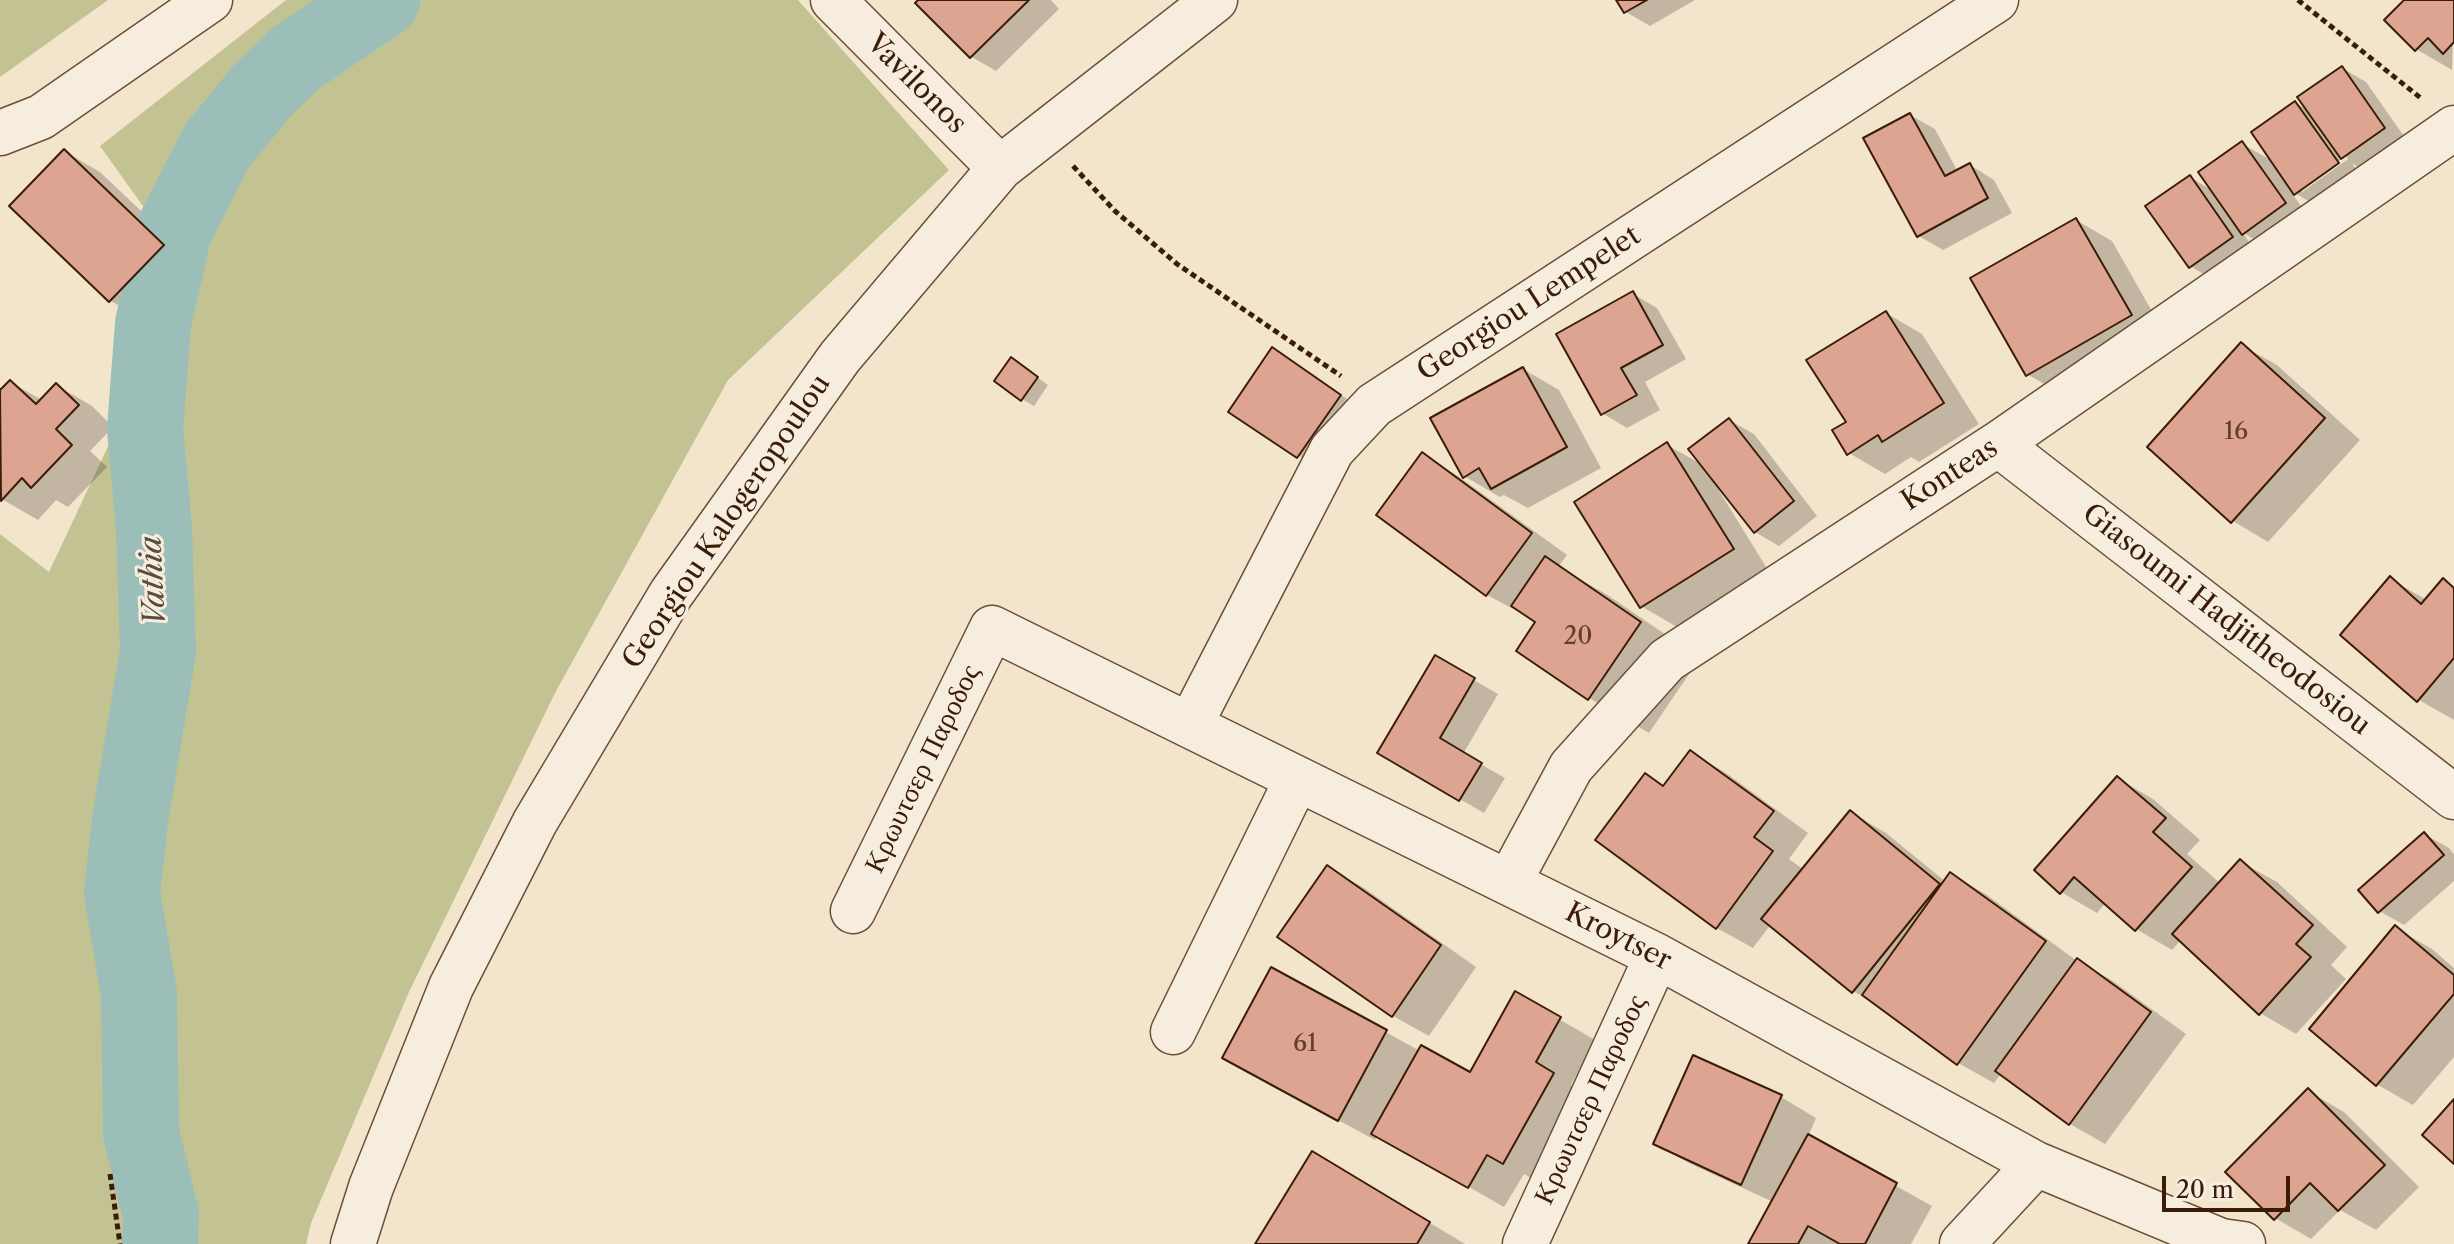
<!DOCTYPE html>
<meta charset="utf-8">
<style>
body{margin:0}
#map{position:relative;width:2454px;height:1244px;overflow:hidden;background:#f3e4cc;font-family:"Libre Caslon Text",serif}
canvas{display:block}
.scale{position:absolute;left:2162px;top:1176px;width:128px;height:36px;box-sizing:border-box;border:4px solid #3b1d07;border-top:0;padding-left:10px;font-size:24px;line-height:28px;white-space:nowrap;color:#3b1d07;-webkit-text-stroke:6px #f7edde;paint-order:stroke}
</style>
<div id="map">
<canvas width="2454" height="1244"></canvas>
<div class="scale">20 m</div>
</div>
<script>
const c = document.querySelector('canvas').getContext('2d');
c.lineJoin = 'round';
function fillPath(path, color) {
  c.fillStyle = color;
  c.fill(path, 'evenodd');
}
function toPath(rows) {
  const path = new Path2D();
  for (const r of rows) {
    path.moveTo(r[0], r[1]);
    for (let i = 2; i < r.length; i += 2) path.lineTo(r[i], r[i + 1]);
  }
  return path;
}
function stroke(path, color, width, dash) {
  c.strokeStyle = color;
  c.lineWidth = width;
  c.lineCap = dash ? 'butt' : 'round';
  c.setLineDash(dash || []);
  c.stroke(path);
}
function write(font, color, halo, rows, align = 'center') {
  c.font = font + ' "Libre Caslon Text",serif';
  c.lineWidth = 6;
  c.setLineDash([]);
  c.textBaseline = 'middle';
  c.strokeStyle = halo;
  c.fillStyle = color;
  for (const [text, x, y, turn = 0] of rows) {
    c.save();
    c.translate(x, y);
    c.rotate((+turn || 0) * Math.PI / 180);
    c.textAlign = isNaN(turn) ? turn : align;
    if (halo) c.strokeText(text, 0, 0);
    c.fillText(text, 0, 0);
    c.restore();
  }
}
const green = toPath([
 [0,0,108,0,0,77],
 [286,0,798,0,949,170,728,380,555,693,408,994,311,1223,306,1244,0,1244,0,534,49,572,190,272,100,146]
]);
const shadow = toPath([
 [921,0,1051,0,1059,9,996,71,972,57,918,3],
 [1619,0,1695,0,1650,26,1626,12],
 [2407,0,2454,0,2452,70,2416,49],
 [2342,68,2366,82,2408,142,2366,172,2352,163,2362,178,2320,208,2290,190,2309,218,2268,247,2243,233,2256,252,2215,281,2190,266,2190,177,2213,191,2242,144,2273,161,2296,103,2309,111],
 [2346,156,2348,159,2302,192,2302,187],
 [1910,115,1935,129,1958,172,1970,165,1994,180,2012,213,1943,250,1919,236],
 [64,151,100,172,199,266,146,321,111,301,12,206],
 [2076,220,2112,241,2166,336,2063,395,2027,374],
 [1633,294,1657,308,1686,359,1645,382,1660,410,1627,428,1602,413],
 [1886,313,1922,334,1979,424,1919,462,1911,457,1885,474,1849,453,1848,422],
 [2241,345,2277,365,2360,440,2268,542,2233,521,2150,447],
 [1272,350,1364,410,1322,471,1231,411],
 [1023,367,1048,385,1034,406,1022,399],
 [1523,369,1559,390,1601,468,1528,508,1504,495,1500,497,1464,476],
 [10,382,42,400,56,385,92,406,113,427,90,451,107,467,68,507,56,500,38,520,0,498,0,393],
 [1729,420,1754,434,1817,516,1779,546,1755,532,1720,487,1718,489,1768,570,1677,627,1641,606,1667,445,1703,465],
 [1423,455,1458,476,1567,555,1558,567,1606,594,1700,658,1649,733,1589,698,1519,650,1538,622,1487,595,1379,515],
 [2390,579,2427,600,2443,581,2454,587,2454,720,2419,700],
 [1436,658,1498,694,1463,754,1505,778,1484,813,1380,753],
 [1690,752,1726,773,1808,833,1789,859,1804,870,1850,812,1886,833,1946,882,1951,874,1987,895,2077,961,2113,981,2186,1034,2105,1144,2070,1124,2001,1074,1994,1083,1958,1063,1887,1011,1853,991,1771,924,1753,948,1717,928,1645,775,1665,787],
 [2117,778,2153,799,2200,840,2187,854,2221,884,2241,862,2277,882,2347,947,2331,965,2346,979,2296,1034,2260,1013,2181,940,2172,950,2136,929,2106,902,2097,913,2061,892],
 [2424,834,2449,848,2454,854,2454,881,2404,925,2379,911],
 [1328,868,1364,888,1476,967,1429,1036,1393,1016,1280,937],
 [2396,928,2432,949,2454,968,2454,1057,2413,1105,2378,1085,2312,1029],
 [1272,969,1420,1051,1470,1075,1516,994,1595,1040,1571,1085,1588,1095,1540,1183,1524,1174,1504,1207,1378,1135,1375,1140,1260,1078],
 [2308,1091,2344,1112,2419,1187,2376,1230,2340,1210,2311,1239,2275,1218],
 [1781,1097,1816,1118,1808,1137,1932,1206,1911,1244,1751,1244,1773,1202,1691,1164,1655,1144],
 [1372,1188,1465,1244,1258,1244]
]);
const river = toPath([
 [160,1244,161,1215,141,1133,139,994,122,893,130,820,158,651,154,528,145,429,153,324,174,230,217,146,261,92,296,58,382,0]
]);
const building = toPath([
 [918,0,1029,0,970,58,915,3,918,0],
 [1616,0,1647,0,1624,13,1616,0],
 [2404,0,2454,0,2454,42,2443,54,2428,38,2415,51,2384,20,2404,0],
 [2342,66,2385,128,2341,159,2297,97,2342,66],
 [2295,101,2339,163,2294,195,2251,132,2295,101],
 [1910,113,1945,176,1970,163,1988,198,1917,237,1863,138,1910,113],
 [2242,141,2286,203,2242,235,2198,172,2242,141],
 [64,149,164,245,109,302,9,206,64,149],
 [2190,175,2233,237,2189,268,2145,206,2190,175],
 [2076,218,2132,315,2026,376,1970,278,2076,218],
 [1633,291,1663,345,1621,368,1637,395,1601,415,1556,334,1633,291],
 [1886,311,1944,403,1882,442,1878,435,1847,455,1832,430,1846,422,1806,360,1886,311],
 [2241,342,2325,418,2231,523,2147,447,2241,342],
 [1272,347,1341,395,1297,458,1228,412,1272,347],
 [1011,357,1038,377,1021,401,994,381,1011,357],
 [1523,367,1567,447,1491,489,1479,468,1463,478,1430,418,1523,367],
 [10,380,36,404,56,383,79,405,56,429,72,445,31,488,22,478,1,501,0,390,10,380],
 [1729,418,1794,501,1754,533,1688,449,1729,418],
 [1667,442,1734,549,1640,608,1574,502,1667,442],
 [1422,452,1532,533,1486,596,1376,515,1422,452],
 [1545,556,1641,622,1588,700,1516,651,1535,622,1511,606,1545,556],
 [2390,576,2421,604,2443,578,2454,588,2454,658,2417,702,2340,635,2390,576],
 [1435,655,1475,678,1440,738,1482,763,1459,801,1377,753,1435,655],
 [1690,750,1774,811,1754,837,1773,851,1716,929,1595,840,1645,773,1663,786,1690,750],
 [2117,776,2166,818,2153,832,2192,867,2135,931,2074,877,2060,894,2034,870,2117,776],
 [1850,810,1940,884,1852,993,1761,919,1850,810],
 [2424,832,2444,855,2378,913,2358,890,2424,832],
 [2240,859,2313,925,2296,944,2311,957,2259,1015,2172,934,2240,859],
 [1327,865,1441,945,1392,1017,1277,937,1327,865],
 [1950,872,2046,941,1957,1065,1862,995,1950,872],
 [2395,925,2454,975,2454,994,2376,1086,2309,1029,2395,925],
 [2077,958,2151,1012,2069,1125,1995,1071,2077,958],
 [1271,967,1387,1030,1338,1121,1222,1058,1271,967],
 [1515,991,1561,1017,1536,1062,1554,1073,1503,1164,1487,1155,1468,1188,1371,1134,1421,1045,1470,1072,1515,991],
 [1693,1055,1782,1095,1741,1185,1653,1144,1693,1055],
 [2308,1088,2385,1165,2338,1211,2310,1183,2274,1220,2225,1172,2308,1088],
 [2454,1099,2454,1164,2422,1135,2454,1099],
 [1808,1134,1897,1183,1865,1244,1840,1244,1808,1226,1798,1244,1748,1244,1808,1134],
 [1312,1151,1430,1222,1417,1244,1255,1244,1312,1151]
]);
const path = toPath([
 [2298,0,2422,99],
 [1073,166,1115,211,1177,264,1341,376],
 [110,1174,120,1244]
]);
const minor = toPath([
 [833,0,1000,168],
 [0,133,41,117,210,0],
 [1998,444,2454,797],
 [1190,725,1332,450,1374,405,1996,0],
 [1509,882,1571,767,1667,660,1998,444,2454,128],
 [853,911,992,628,1657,956,2036,1164,2221,1241,2243,1244],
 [1173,1032,1297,779],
 [353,1244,371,1187,451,987,535,822,671,594,840,357,1000,168,1215,0],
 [1525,1244,1657,956],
 [1962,1244,2036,1164]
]);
const numberNames = [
 ["16",2236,432],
 ["20",1578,637],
 ["61",1305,1044]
];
const streetNames = [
 ["Vavilonos",916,84,45],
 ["Georgiou Lempelet",1529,304,-33],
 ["Konteas",1950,475,-33],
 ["Georgiou Kalogeropoulou",727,522,-56],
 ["Giasoumi Hadjitheodosiou",2226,620,38],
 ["Κρωυτσερ Παροδος",923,769,-64],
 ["Kroytser",1618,937,27],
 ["Κρωυτσερ Παροδος",1591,1100,-65]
];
const waterNames = [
 ["Vathia",154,581,-93]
];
fillPath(green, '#c3c292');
fillPath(shadow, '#0003');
stroke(river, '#9bbeb9', 76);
fillPath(building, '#dca491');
stroke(building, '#3b1d07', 2);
stroke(minor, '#694f38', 47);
stroke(path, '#3b1d07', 5, [6, 4]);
stroke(minor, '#f7edde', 44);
write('24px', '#633f2a', null, numberNames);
write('28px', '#3b1d07', '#f7edde', streetNames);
write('italic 30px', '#584d3c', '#f7edde', waterNames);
</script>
